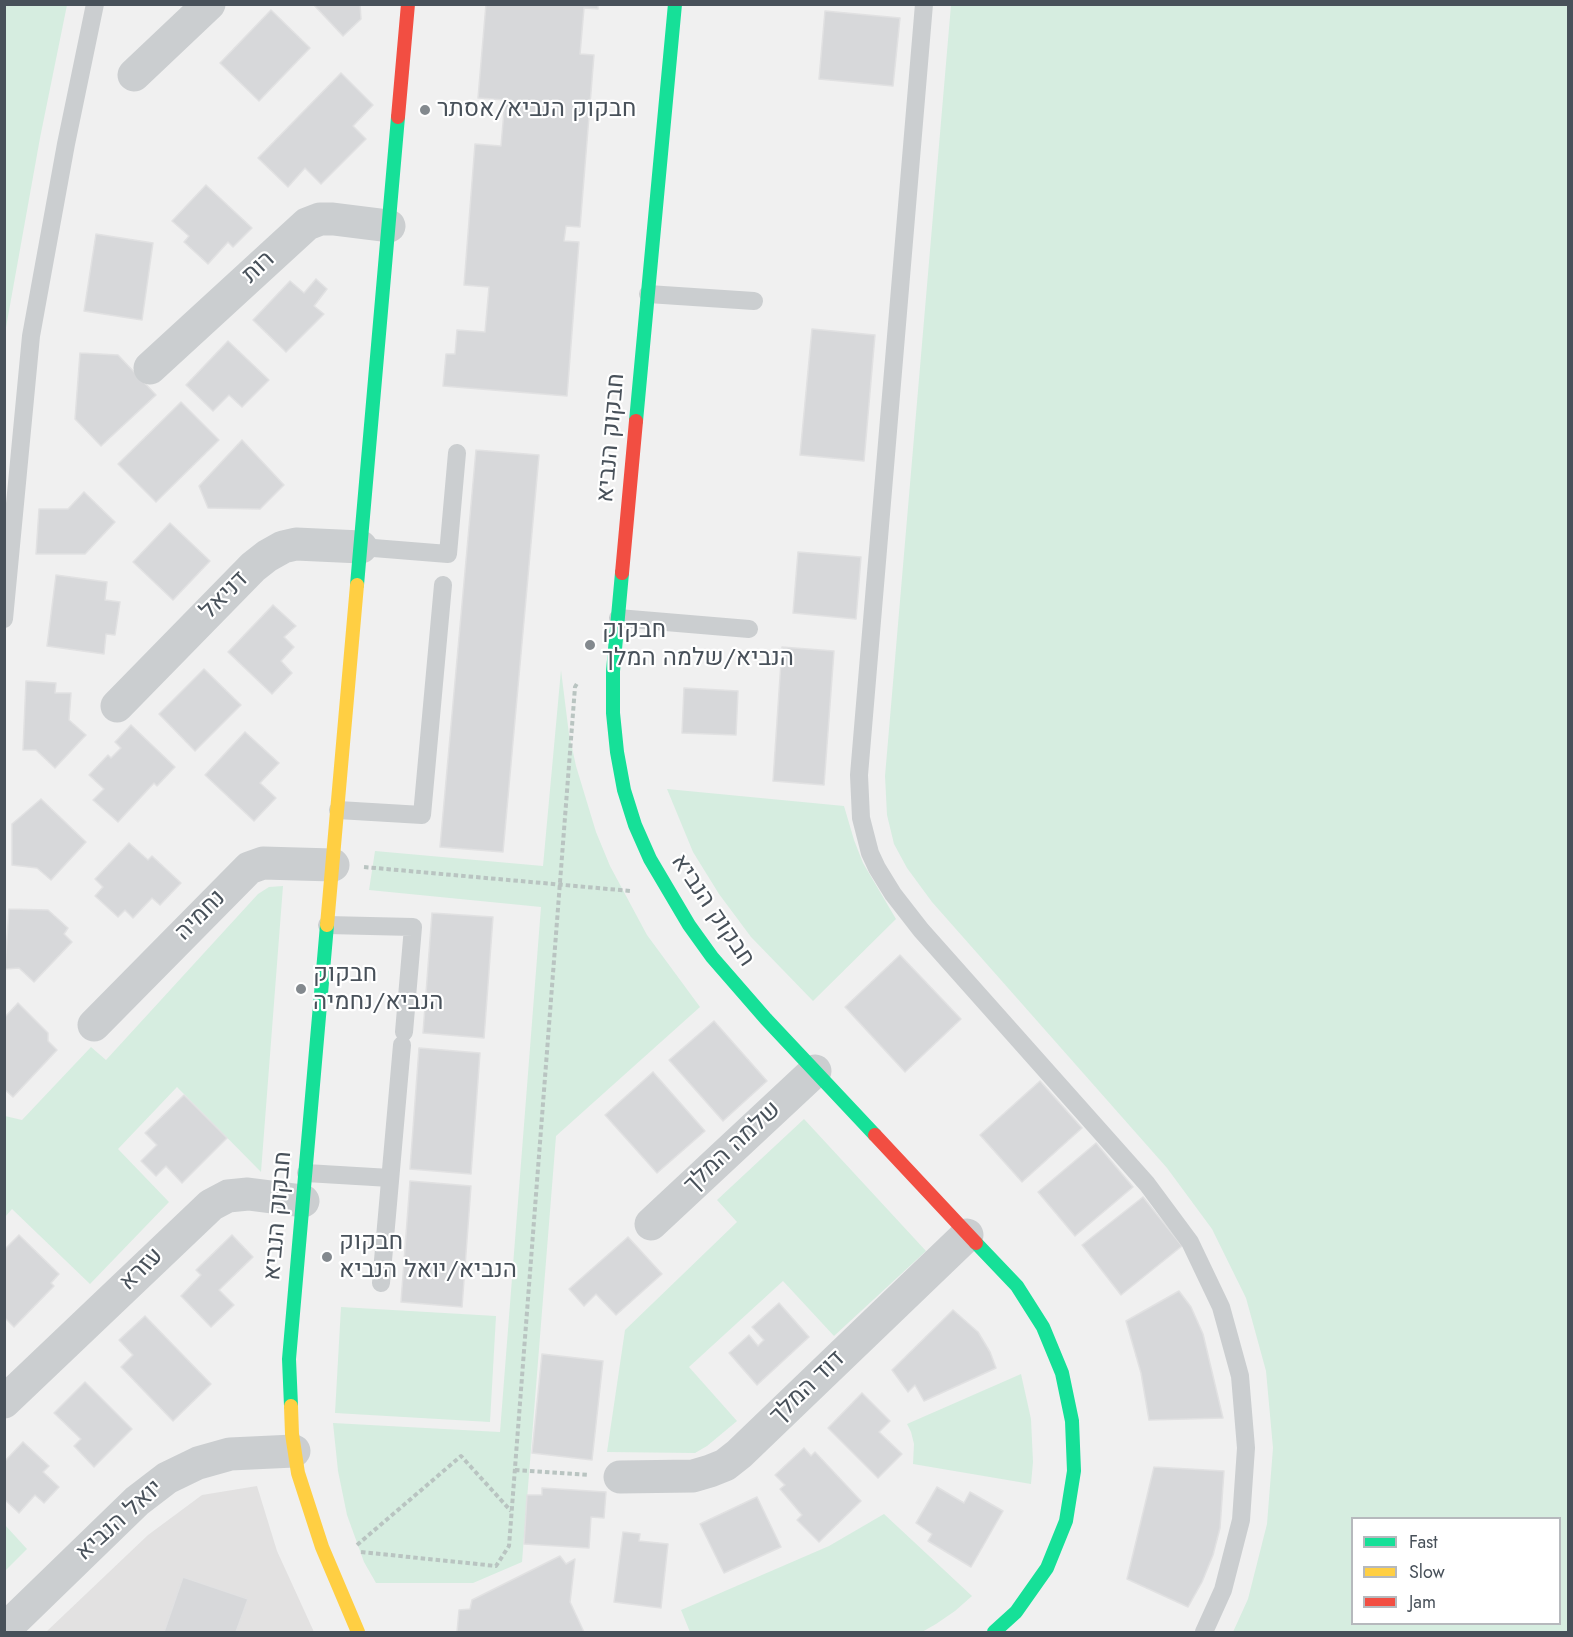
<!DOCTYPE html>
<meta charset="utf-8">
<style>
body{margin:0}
#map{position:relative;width:1573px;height:1637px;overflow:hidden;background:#f0f0f0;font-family:Jost,sans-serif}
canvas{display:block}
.frame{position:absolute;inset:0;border:6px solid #48515a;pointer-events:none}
.legend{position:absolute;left:1351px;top:1517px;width:210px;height:108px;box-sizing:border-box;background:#fff;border:2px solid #b6b9bd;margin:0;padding:8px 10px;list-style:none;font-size:18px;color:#48515a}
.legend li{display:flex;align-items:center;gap:12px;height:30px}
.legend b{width:30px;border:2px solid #b6b9bd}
</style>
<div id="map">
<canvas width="1573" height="1637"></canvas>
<div class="frame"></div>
<ul class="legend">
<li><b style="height:8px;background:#16e098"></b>Fast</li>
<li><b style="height:8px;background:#ffcf43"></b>Slow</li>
<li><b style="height:8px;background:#f24e42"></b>Jam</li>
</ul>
</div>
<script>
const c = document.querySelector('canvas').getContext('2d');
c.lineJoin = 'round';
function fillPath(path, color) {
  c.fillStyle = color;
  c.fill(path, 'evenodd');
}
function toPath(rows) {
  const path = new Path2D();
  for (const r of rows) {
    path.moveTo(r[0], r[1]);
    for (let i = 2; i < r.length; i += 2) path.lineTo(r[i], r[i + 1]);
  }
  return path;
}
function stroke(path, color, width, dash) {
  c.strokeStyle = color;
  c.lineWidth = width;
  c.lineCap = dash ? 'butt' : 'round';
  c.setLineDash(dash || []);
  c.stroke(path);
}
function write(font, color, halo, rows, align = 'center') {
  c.font = font + ' Jost,Heebo,sans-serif';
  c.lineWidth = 4.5;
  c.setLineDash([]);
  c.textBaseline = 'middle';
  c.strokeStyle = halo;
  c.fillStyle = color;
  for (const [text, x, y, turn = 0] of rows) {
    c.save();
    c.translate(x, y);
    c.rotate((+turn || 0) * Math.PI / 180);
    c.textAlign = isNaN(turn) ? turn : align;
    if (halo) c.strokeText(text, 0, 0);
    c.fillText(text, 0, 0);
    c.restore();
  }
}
const education = toPath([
 [257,1486,277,1551,314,1632,46,1632,148,1535,202,1495]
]);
const green = toPath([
 [5,4,67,5,40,138,5,333],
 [951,5,1568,5,1568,1632,1233,1632,1248,1599,1267,1524,1273,1448,1266,1371,1246,1298,1212,1229,1167,1168,932,902,907,868,894,844,887,815,885,776],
 [1560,1518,1560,1624,1352,1624,1352,1518],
 [561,670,569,734,576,766,596,832,610,866,647,935,700,1007,556,1136,522,1562,473,1583,376,1583,364,1562,347,1515,338,1471,333,1423,500,1432,541,907,369,890,375,851,543,866],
 [667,789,844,806,854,840,863,863,896,919,813,1001,751,937,719,894,693,852],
 [283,886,261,1172,177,1087,118,1149,169,1202,90,1284,12,1209,5,1217,5,1116,22,1120,91,1047,106,1060,258,894,269,887],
 [804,1119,926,1251,834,1336,783,1281,689,1367,737,1421,707,1446,695,1453,607,1452,625,1330,737,1222,717,1200],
 [341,1307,496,1316,490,1422,335,1413],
 [1021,1374,1031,1419,1033,1462,1031,1484,913,1464,914,1444,911,1432,907,1424],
 [884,1514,972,1596,955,1611,936,1624,922,1632,690,1632,681,1610,829,1546],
 [5,1525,27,1549,5,1571]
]);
const building = toPath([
 [313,4,360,4,361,19,343,36,313,4],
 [486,4,598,4,598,9,584,8,580,54,594,55,580,227,566,226,564,241,579,242,567,396,443,386,446,354,455,354,457,330,485,332,489,287,464,285,475,144,501,146,505,100,478,98,486,4],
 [271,10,310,48,259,101,220,63,271,10],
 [825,11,900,18,893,86,819,79,825,11],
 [341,73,373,105,353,126,366,139,321,184,305,168,288,187,258,158,341,73],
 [206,185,252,228,233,247,228,242,208,264,184,242,189,236,172,221,206,185],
 [96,234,153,243,142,320,84,311,96,234],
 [316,279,327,289,314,306,324,314,286,352,253,320,290,281,304,293,316,279],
 [812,329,875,335,864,461,800,455,812,329],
 [228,341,269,380,242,407,229,395,213,411,186,385,228,341],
 [80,353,118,355,156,395,101,446,75,419,80,353],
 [181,402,219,440,156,502,118,464,181,402],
 [242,440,284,485,260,509,208,508,199,486,242,440],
 [476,450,539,455,503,852,440,847,476,450],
 [84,492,115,522,85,554,36,554,39,509,68,509,84,492],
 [170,523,210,561,173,600,133,562,170,523],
 [798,552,861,557,856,619,793,613,798,552],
 [56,575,107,582,105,600,120,602,115,635,106,634,104,654,47,646,56,575],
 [273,605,296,626,284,637,294,647,281,661,292,673,272,694,228,652,273,605],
 [782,647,834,651,824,785,773,781,782,647],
 [204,669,241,705,195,751,159,714,204,669],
 [26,681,56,683,55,693,71,693,69,720,86,735,55,768,36,750,23,750,26,681],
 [684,688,738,691,736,735,682,733,684,688],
 [131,725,175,767,157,786,154,783,118,822,93,800,104,789,89,775,108,755,111,758,121,748,115,742,131,725],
 [245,732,279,763,260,783,276,798,254,821,205,775,245,732],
 [41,799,86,842,51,880,37,868,12,865,12,824,41,799],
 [129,843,148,860,152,856,181,883,160,905,152,898,133,918,125,910,118,917,95,896,103,887,95,879,129,843],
 [9,909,48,910,68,928,64,934,72,942,34,982,19,968,5,969,9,909],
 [432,913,493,917,484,1038,423,1033,432,913],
 [900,955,961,1019,905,1072,845,1007,900,955],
 [18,1003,48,1033,48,1041,57,1050,13,1097,4,1089,4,1018,18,1003],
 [714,1021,767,1081,723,1121,669,1060,714,1021],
 [419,1048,480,1053,471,1174,410,1169,419,1048],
 [653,1072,705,1131,657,1173,605,1115,653,1072],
 [1040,1081,1082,1128,1022,1182,980,1135,1040,1081],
 [184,1095,227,1138,182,1183,166,1166,156,1176,141,1161,157,1145,145,1133,184,1095],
 [1096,1143,1133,1187,1075,1236,1038,1192,1096,1143],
 [410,1181,471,1186,462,1307,401,1302,410,1181],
 [1143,1197,1182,1246,1121,1295,1082,1245,1143,1197],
 [19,1235,59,1274,51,1283,54,1286,14,1327,4,1317,4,1250,19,1235],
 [232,1235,253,1257,219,1290,234,1305,211,1327,181,1296,201,1275,196,1270,232,1235],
 [628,1237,662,1274,616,1315,596,1294,584,1306,569,1289,628,1237],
 [1179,1291,1191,1307,1203,1334,1223,1418,1149,1420,1141,1373,1126,1321,1179,1291],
 [779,1303,809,1337,757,1385,729,1353,749,1335,758,1346,764,1340,752,1327,779,1303],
 [953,1310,978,1332,990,1352,996,1368,924,1401,915,1385,908,1392,892,1370,953,1310],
 [145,1316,211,1384,173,1421,121,1367,133,1355,119,1340,145,1316],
 [542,1354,603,1361,592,1460,532,1453,542,1354],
 [85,1382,132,1429,94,1467,74,1446,81,1439,54,1413,85,1382],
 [862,1393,890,1421,879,1432,902,1454,878,1478,828,1428,862,1393],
 [23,1442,49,1466,43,1472,59,1487,44,1503,35,1495,19,1513,4,1499,4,1462,23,1442],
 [804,1448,811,1456,815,1452,861,1501,819,1542,797,1520,802,1515,780,1489,785,1485,775,1475,804,1448],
 [1154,1467,1224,1471,1220,1528,1213,1555,1202,1582,1188,1607,1127,1579,1154,1467],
 [937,1487,964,1503,970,1492,1003,1511,971,1567,928,1541,932,1534,916,1523,937,1487],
 [542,1488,606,1492,604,1518,591,1517,589,1548,524,1544,527,1495,542,1495,542,1488],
 [757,1497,781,1547,724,1573,700,1524,757,1497],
 [623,1532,640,1534,639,1541,668,1544,661,1608,614,1602,623,1532],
 [560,1556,566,1564,575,1559,570,1602,584,1632,457,1632,459,1610,470,1609,472,1600,560,1556],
 [183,1577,248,1599,236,1632,164,1632,183,1577]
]);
const path = toPath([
 [364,867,631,891],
 [515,1470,589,1475],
 [357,1545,461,1456,511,1511],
 [361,1552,496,1566,509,1546,575,687,578,682]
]);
const lane = toPath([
 [924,4,859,775,861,818,870,853,877,868,893,894,921,930,1147,1184,1190,1242,1221,1307,1240,1376,1246,1448,1241,1520,1223,1590,1204,1632],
 [648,294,754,301],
 [361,547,448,554,457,453],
 [618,618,749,629],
 [4,619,31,336,66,144,95,4],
 [338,810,422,815,443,585],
 [327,925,413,927,404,1032],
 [306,1173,390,1178],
 [381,1283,402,1045]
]);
const street = toPath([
 [134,75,209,4],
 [150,368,307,224,320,219,333,219,389,226],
 [117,706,253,567,267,556,283,547,296,544,361,547],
 [94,1025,249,868,263,863,333,865],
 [651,1224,815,1071],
 [4,1402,211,1205,228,1196,248,1194,303,1201],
 [620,1477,693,1476,710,1471,725,1465,739,1454,967,1235],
 [4,1630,137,1501,167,1478,198,1463,230,1454,294,1451]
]);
const fast = toPath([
 [636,421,675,4],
 [622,573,613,671,613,713,617,752,624,790,635,825,650,859,689,925,712,957,766,1019,875,1135],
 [357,585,398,117],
 [976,1243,1017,1286,1043,1327,1062,1373,1072,1421,1074,1471,1066,1521,1047,1568,1016,1612,994,1632],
 [291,1406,289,1359,327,925]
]);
const slow = toPath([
 [327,925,357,585],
 [291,1406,292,1434,298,1473,322,1547,358,1632]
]);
const jam = toPath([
 [398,117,408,4],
 [622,573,636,421],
 [875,1135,976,1243]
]);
const markers = [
 [425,110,6,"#83898e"],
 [590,645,6,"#83898e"],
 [301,989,6,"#83898e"],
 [327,1257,6,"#83898e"]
];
const poiNames = [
 ["חבקוק הנביא/אסתר",437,110],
 ["חבקוק",602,631],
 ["הנביא/שלמה המלך",602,659],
 ["חבקוק",313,975],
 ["הנביא/נחמיה",313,1003],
 ["חבקוק",339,1243],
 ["הנביא/יואל הנביא",339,1271]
];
const streetNames = [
 ["רות",259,268,-43],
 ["חבקוק הנביא",612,438,-85],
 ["דניאל",225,596,-45],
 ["חבקוק הנביא",712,911,56],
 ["נחמיה",201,916,-45],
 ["שלמה המלך",733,1148,-43],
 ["חבקוק הנביא",279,1216,-85],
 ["עזרא",142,1270,-44],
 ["דוד המלך",808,1388,-44],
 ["יואל הנביא",120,1521,-42]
];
fillPath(education, '#e2e1e1');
fillPath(green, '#d6ede0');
fillPath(building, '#d7d8da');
stroke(building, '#e1e1e2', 1.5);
stroke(path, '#b9c4c1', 4, [4.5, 3]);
stroke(lane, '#cbced0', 18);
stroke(street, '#cbced0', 33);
stroke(fast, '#16e098', 14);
stroke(slow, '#ffcf43', 14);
stroke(jam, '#f24e42', 14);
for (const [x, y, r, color] of markers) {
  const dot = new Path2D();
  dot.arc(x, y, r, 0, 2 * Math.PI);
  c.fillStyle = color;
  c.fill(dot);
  stroke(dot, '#fff', 2);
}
write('24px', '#48515a', '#fff', poiNames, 'left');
write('24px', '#48515a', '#fff', streetNames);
</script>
